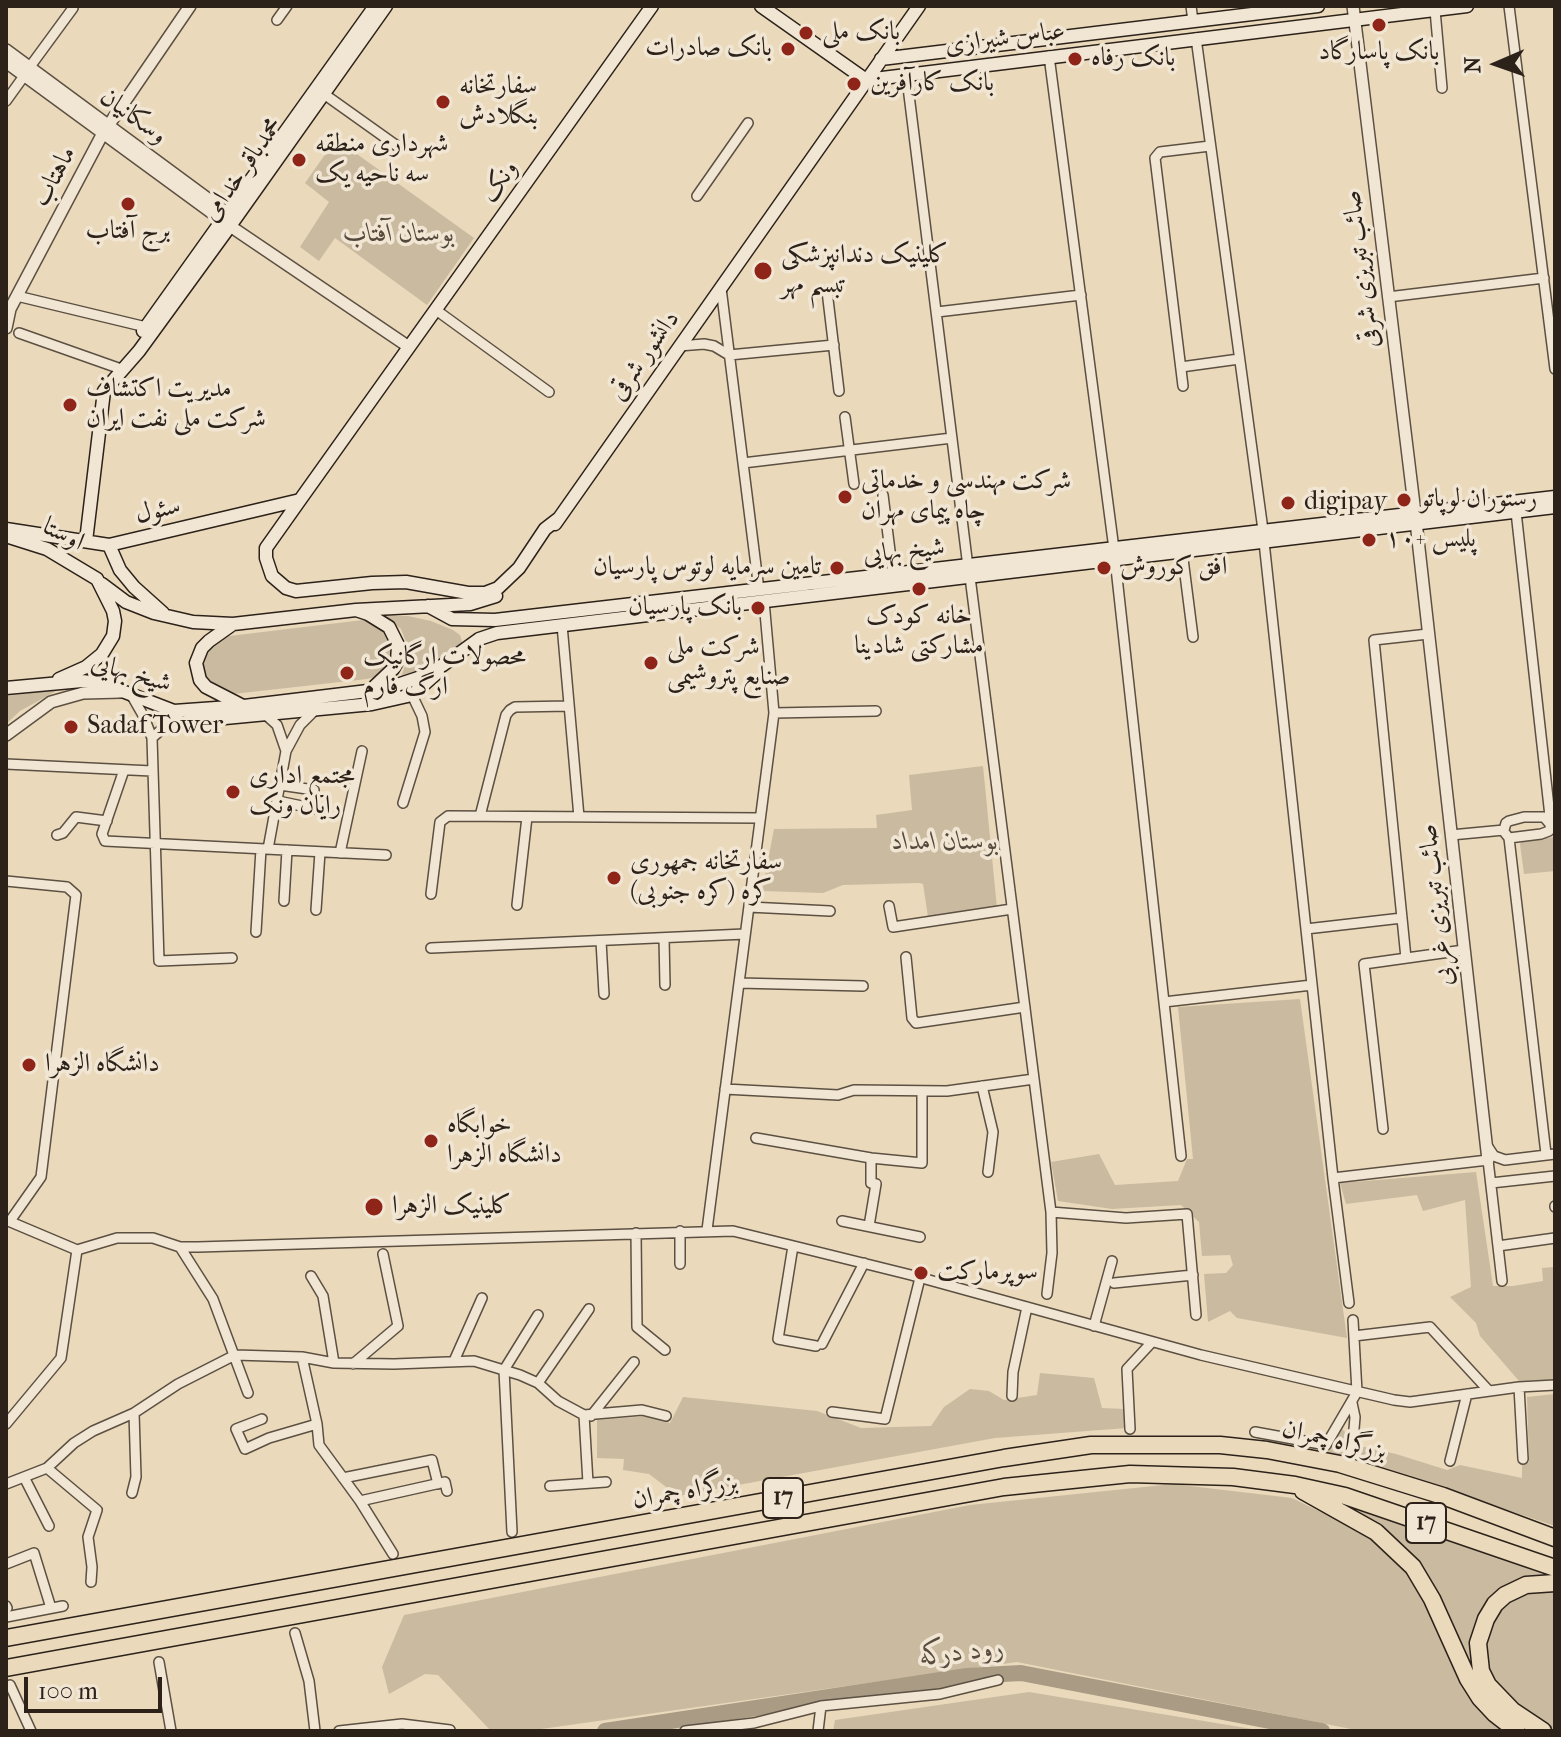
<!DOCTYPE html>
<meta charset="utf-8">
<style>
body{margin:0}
#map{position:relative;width:1561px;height:1737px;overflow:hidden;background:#ead9bb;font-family:"IM FELL French Canon",serif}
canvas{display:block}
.frame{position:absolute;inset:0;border:8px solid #2c221a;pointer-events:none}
.north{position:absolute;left:1457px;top:24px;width:80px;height:80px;-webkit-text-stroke:6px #f1e6d3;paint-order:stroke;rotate:268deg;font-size:22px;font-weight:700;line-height:32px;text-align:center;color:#2c221a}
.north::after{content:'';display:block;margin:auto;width:28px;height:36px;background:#2c221a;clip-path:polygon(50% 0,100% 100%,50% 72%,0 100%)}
.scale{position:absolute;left:24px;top:1677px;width:138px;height:36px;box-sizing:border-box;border:4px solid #2c221a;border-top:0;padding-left:10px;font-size:24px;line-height:28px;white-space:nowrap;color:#2c221a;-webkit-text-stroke:6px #f1e6d3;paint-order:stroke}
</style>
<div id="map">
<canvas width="1561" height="1737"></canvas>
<div class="frame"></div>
<div class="north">N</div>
<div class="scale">100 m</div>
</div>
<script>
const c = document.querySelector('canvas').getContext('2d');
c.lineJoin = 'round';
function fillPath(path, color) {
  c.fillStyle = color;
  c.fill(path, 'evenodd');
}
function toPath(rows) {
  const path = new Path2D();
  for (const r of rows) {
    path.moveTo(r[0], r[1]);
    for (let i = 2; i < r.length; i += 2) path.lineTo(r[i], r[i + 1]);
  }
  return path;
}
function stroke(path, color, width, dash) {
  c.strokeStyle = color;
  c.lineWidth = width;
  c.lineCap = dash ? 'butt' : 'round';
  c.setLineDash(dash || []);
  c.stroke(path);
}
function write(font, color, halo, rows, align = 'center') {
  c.font = font + ' "IM FELL French Canon",Amiri,serif';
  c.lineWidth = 7;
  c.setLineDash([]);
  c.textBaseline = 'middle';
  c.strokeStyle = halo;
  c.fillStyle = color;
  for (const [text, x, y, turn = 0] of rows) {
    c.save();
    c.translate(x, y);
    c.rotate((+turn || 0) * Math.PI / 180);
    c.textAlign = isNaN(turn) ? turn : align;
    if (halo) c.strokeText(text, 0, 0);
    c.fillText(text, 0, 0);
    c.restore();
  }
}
const green = toPath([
 [336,139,474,238,427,305,335,238,319,261,300,247,329,202,305,183],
 [385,616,408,616,431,621,453,630,460,635,462,642,459,647,419,670,401,677,408,657,406,642,401,629],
 [363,620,371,622,382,629,391,647,388,665,375,677,367,679,233,694,223,692,210,683,204,673,204,660,212,646,229,636],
 [58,690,20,711,6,724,6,696],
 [983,766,997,908,928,917,923,884,919,883,843,885,823,893,762,891,774,829,877,828,876,815,912,810,909,775],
 [1555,837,1555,871,1524,874,1520,844,1522,841],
 [1300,999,1347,1338,1237,1318,1230,1311,1208,1322,1204,1274,1226,1273,1233,1265,1230,1255,1202,1256,1199,1222,1181,1205,1112,1209,1058,1201,1051,1162,1099,1154,1115,1185,1178,1181,1187,1159,1193,1159,1178,1007],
 [1476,1172,1493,1286,1513,1286,1543,1281,1542,1268,1555,1267,1555,1380,1519,1381,1480,1336,1476,1323,1450,1297,1471,1287,1465,1200,1423,1211,1417,1195,1346,1204,1340,1183],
 [1040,1373,1094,1378,1102,1408,1125,1409,1127,1428,995,1438,678,1496,649,1474,623,1470,624,1459,597,1458,597,1420,648,1416,670,1423,683,1397,817,1411,861,1428,931,1426,944,1407,970,1389,989,1391,1004,1400,1037,1395],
 [1555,1394,1555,1526,1385,1469,1325,1454,1342,1429,1360,1446,1396,1454,1447,1470,1460,1465,1522,1478,1522,1464,1529,1462,1527,1397],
 [1173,1484,1292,1498,1372,1537,1414,1581,1471,1697,1509,1731,1361,1731,1017,1662,527,1731,491,1731,438,1675,425,1674,389,1694,382,1667,404,1615,970,1505],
 [1349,1506,1383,1514,1547,1576,1487,1607,1481,1685,1471,1668,1445,1605,1418,1560,1385,1528],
 [1537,1587,1555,1587,1555,1731,1533,1720,1490,1680,1483,1642,1500,1606],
 [1029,1692,1264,1731,833,1731,835,1720]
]);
const river = toPath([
 [605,1731,967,1676,1021,1673,1322,1731]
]);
const minor = toPath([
 [1191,6,1193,21],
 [1509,6,1555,369],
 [1435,10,1442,88],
 [277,20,287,6],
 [1196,38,1263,530],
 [1049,56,1114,549],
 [29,68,73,8],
 [908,87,968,567],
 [324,94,397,146],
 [6,101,24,76],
 [697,196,748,123],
 [721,288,759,590],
 [827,291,839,391],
 [17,296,146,327],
 [1388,297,1544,278],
 [436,310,549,392],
 [937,312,1081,295],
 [19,333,121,369],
 [679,346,704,344,714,346,729,355,834,345],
 [1181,367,1239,359],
 [1183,386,1155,158,1160,152,1210,146],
 [845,417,854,484],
 [743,463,952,438],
 [883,495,893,575],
 [1516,512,1551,825],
 [1264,542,1333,1178,1349,1303],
 [1182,551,1193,637],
 [1115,559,1181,1156],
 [970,577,1051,1212,1052,1253,1047,1294],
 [562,625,579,817],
 [132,696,144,717,152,738,159,961,232,958],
 [774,713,876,711],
 [266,715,277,725,286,751],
 [152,738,182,711],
 [6,764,152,771],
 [124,770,102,834,105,841,386,855],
 [280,785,314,790],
 [278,801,321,810],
 [403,803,425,732,422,716,412,695],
 [480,816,506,715,510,710,515,707,569,706],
 [1504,830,1506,823,1509,821,1524,817,1544,817,1550,824],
 [1505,833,1509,838,1541,834,1549,831,1551,825],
 [57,835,63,833,76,817,107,821],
 [1451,835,1504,830],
 [1509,838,1546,1154],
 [268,849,286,751,300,725,314,711],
 [340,853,362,751],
 [6,881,67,887,76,895,41,1177,10,1221],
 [431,894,440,822,448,816,760,818],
 [284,901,287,850],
 [517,905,527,817],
 [889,906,893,927,1012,909],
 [749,907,830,911],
 [316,910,320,852],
 [1306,929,1402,918],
 [256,932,261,849],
 [664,938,665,985],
 [601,941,604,994],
 [431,948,745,934],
 [906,957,912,1018,916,1023,1025,1007],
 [1406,958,1374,640,1428,634],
 [739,983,863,986],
 [1164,1002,1312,985],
 [982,1086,993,1132,988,1172],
 [725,1089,838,1095,854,1090,947,1091,1034,1079],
 [1383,1129,1364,964,1464,950],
 [756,1138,871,1158,922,1163,922,1091],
 [1488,1147,1494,1156,1505,1160,1555,1154],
 [1333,1178,1488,1160,1502,1281],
 [1491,1183,1555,1176],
 [1555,1206,1555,1207],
 [1051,1212,1126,1218,1187,1214,1196,1315],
 [6,1220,77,1250,117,1238,153,1238,180,1247,198,1247,733,1231,911,1275,1201,1355,1394,1400,1410,1402,1519,1387,1555,1385],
 [842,1221,920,1237],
 [869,1226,876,1184,871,1183,871,1158],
 [707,1230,774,713,764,601],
 [680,1231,680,1264],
 [636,1233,637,1327,665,1350],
 [793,1246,778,1339,816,1346],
 [1498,1246,1555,1238],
 [180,1247,213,1299,248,1393],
 [311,1276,323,1296,334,1363],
 [1114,1283,1193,1275],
 [1094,1326,1112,1261],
 [1354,1336,1430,1327,1489,1391],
 [822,1344,864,1263],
 [302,1357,317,1424,319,1445,360,1501,393,1554],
 [454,1361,482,1298],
 [353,1364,398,1326,383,1254],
 [504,1370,512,1532],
 [504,1370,538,1315],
 [538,1383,589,1309],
 [1519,1387,1523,1459],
 [1012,1396,1013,1372,1027,1307],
 [832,1412,885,1419,920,1278],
 [584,1415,588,1483],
 [591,1416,634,1362],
 [262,1419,236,1429,245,1449,269,1438,317,1424],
 [6,1424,61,1358,77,1250],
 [1130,1429,1127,1369,1152,1342],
 [1255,1432,1326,1445,1357,1392,1353,1320],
 [1352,1453,1355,1417,1352,1403],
 [1450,1461,1467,1394],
 [47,1468,97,1510,88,1537,92,1567,91,1582],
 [24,1477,49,1526],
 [343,1478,432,1460,438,1484],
 [6,1484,47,1468,74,1443,93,1431,134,1413,178,1384,235,1355,302,1357,334,1363,394,1364,474,1361,520,1375,538,1383,558,1401,584,1415,642,1410,666,1416],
 [550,1486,606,1482],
 [132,1493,136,1477,134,1413],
 [360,1501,445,1482,447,1491],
 [6,1564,34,1553,51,1608],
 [6,1606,7,1608],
 [6,1617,63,1606],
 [295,1633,309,1681,315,1731],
 [159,1662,171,1731],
 [10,1685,31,1731],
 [339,1731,402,1724,450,1730],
 [685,1731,754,1723,821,1706,940,1694,998,1680],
 [818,1731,821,1706]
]);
const tertiary = toPath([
 [1353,6,1415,513,1488,1160],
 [6,50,231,216],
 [6,62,230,226,409,347],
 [108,126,190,6],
 [6,328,10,309,103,133],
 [6,735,51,702,83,693,121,692]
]);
const secondary = toPath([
 [761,6,866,80,1467,6],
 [881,59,1318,6],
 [143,331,375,6],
 [558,519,545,529,519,568,498,588,485,593,468,593,406,582,372,583,296,591,286,588,272,576,266,558,266,548,300,500,652,6],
 [555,524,919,6],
 [6,529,109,545,300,500],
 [6,536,47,549,97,579,113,611,115,621,113,636,102,654,86,667,59,679],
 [86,541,104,391,139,351,230,226,386,6],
 [109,545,120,570,134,587,163,613],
 [102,584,126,602,154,613,193,622,233,624],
 [428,606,452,619,495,620,1555,497],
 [356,610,470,604,496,596],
 [6,688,82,681,104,684,174,711,244,706,368,691,400,684,418,678,443,665,479,639,497,633,1555,507],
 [241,705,206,687,200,680,196,663,202,648,209,641,233,624,356,610,368,614,389,627,398,645,397,662,393,669,375,686],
 [186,711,204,720,372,704,412,695,438,672]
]);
const trunk = toPath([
 [1303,1491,1376,1532,1413,1567,1432,1599,1468,1679,1480,1698,1495,1714,1517,1731],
 [6,1638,1004,1458,1091,1445,1220,1445,1267,1450,1340,1464,1443,1496,1555,1538],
 [6,1668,1004,1487,1130,1474,1233,1477,1295,1485,1345,1496,1555,1568],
 [1543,1731,1513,1711,1488,1685,1481,1671,1478,1643,1486,1619,1495,1604,1505,1595,1526,1585,1555,1583]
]);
const markers = [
 [1379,25,8,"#8f2418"],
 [806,33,8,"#8f2418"],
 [788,49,8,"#8f2418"],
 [1075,59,8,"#8f2418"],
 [854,84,8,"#8f2418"],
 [443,102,8,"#8f2418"],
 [299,160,8,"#8f2418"],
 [128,204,8,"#8f2418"],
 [763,271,10,"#8f2418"],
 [70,405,8,"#8f2418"],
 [845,497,8,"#8f2418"],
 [1404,500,8,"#8f2418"],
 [1288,503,8,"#8f2418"],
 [1369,540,8,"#8f2418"],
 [837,568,8,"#8f2418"],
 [1104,568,8,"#8f2418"],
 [919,589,8,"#8f2418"],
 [758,608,8,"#8f2418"],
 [651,663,8,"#8f2418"],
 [347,673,8,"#8f2418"],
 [71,727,8,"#8f2418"],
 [233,792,8,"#8f2418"],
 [614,878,8,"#8f2418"],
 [29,1065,8,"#8f2418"],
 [431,1141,8,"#8f2418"],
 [374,1207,10,"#8f2418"],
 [921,1273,8,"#8f2418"]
];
const shields = [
 [783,1498,40],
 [1426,1523,40]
];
const shieldNames = [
 ["17",783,1498],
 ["17",1426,1523]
];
const poiNames = [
 ["بانک ملی",822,33],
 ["بانک صادرات",772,49,"right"],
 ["بانک پاسارگاد",1379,53,"center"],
 ["بانک رفاه",1091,59],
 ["بانک کارآفرین",870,84],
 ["سفارتخانه",459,87],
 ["بنگلادش",459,117],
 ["شهرداری منطقه",315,145],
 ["سه ناحیه یک",315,175],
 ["برج آفتاب",128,232,"center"],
 ["کلینیک دندانپزشکی",781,256],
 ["تبسم مهر",781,286],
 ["مدیریت اکتشاف",86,390],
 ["شرکت ملی نفت ایران",86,420],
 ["شرکت مهندسی و خدماتی",861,482],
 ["چاه پیمای مهران",861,512],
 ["رستوران لوپاتو",1420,500],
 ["digipay",1304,503],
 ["پلیس +۱۰",1385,540],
 ["تامین سرمایه لوتوس پارسیان",821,568,"right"],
 ["افق کوروش",1120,568],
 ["بانک پارسیان",742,608,"right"],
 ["خانه کودک",919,617,"center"],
 ["مشارکتی شادینا",919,647,"center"],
 ["شرکت ملی",667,648],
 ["صنایع پتروشیمی",667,678],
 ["محصولات ارگانیک",363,658],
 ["ارگ فارم",363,688],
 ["Sadaf Tower",87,727],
 ["مجتمع اداری",249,777],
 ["رایان ونک",249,807],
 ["سفارتخانه جمهوری",630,863],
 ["کره (کره جنوبی)",630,893],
 ["دانشگاه الزهرا",45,1065],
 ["خوابگاه",447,1126],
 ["دانشگاه الزهرا",447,1156],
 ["کلینیک الزهرا",392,1207],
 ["سوپرمارکت",937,1273]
];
const streetNames = [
 ["عباس شیرازی",1005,39,-7],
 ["وسکانیان",133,117,36],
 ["محمدباقر خدامی",243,170,-55],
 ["ماهتاب",55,177,-62],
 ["ونک",500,182,-55],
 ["صائب تبریزی شرقی",1362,269,-97],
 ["دانشور شرقی",645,356,-55],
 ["سئول",158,511,-13],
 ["اوستا",63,535,27],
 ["شیخ بهایی",904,552,-6],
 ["شیخ بهایی",131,674,16],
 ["صائب تبریزی غربی",1437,905,-96],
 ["بزرگراه چمران",1334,1441,13],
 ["بزرگراه چمران",685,1492,-10]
];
const parkNames = [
 ["بوستان آفتاب",399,235],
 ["بوستان امداد",945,843]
];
const waterNames = [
 ["رود درکه",962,1653,-6]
];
fillPath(green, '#cabaa0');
stroke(river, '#a99b84', 16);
stroke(minor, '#5c5042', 12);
stroke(tertiary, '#5c5042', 14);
stroke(secondary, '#2c221a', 15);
stroke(trunk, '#2c221a', 19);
stroke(minor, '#f1e6d3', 9);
stroke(tertiary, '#f1e6d3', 11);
stroke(secondary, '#f1e6d3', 12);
stroke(trunk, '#ead9bb', 16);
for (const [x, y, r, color] of markers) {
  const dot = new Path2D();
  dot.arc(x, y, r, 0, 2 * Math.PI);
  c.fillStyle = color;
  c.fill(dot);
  stroke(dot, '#f1e6d3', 3);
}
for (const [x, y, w] of shields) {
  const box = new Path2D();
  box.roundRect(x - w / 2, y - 20, w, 40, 6);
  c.fillStyle = '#f1e6d3';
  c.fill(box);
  stroke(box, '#2c221a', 2);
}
write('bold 24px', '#2c221a', null, shieldNames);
write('26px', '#2c221a', '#f1e6d3', poiNames, 'left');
write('26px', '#2c221a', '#f1e6d3', streetNames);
write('italic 26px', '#54483c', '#f1e6d3', parkNames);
write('italic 28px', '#584c3f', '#f1e6d3', waterNames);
</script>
